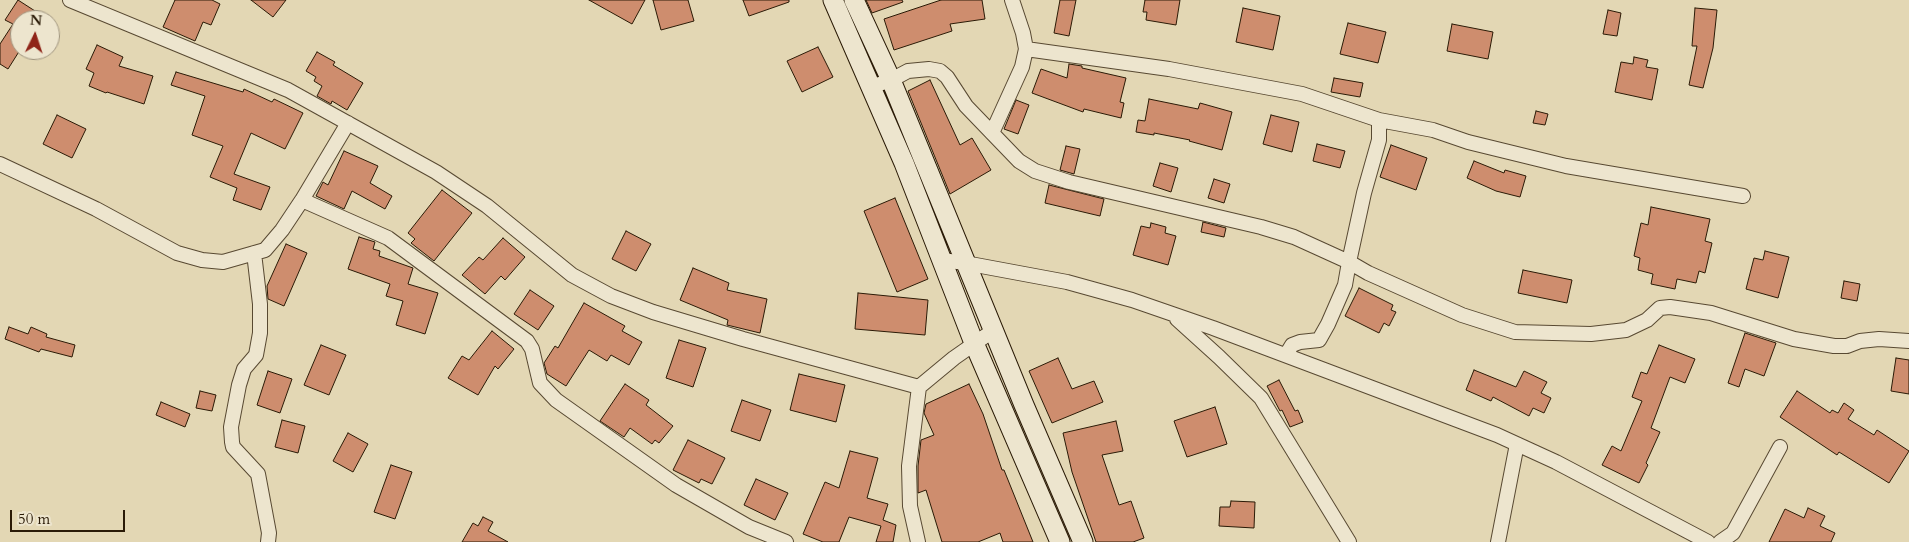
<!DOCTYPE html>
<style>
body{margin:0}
#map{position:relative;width:1909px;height:542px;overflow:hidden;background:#e3d7b4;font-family:Cardo,serif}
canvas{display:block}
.north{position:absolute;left:10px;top:10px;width:50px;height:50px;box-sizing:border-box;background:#ede5ce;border:1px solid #9f947e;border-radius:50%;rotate:4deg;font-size:14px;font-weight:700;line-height:20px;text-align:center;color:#2a1a06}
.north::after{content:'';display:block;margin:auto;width:18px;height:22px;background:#8f2418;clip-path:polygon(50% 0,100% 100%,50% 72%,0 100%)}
.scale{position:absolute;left:10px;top:510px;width:115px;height:22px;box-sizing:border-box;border:2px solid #2a1a06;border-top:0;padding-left:6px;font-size:15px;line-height:18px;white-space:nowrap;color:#2a1a06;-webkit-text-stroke:4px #ede5ce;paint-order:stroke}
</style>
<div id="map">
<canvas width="1909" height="542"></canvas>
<div class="north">N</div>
<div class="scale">50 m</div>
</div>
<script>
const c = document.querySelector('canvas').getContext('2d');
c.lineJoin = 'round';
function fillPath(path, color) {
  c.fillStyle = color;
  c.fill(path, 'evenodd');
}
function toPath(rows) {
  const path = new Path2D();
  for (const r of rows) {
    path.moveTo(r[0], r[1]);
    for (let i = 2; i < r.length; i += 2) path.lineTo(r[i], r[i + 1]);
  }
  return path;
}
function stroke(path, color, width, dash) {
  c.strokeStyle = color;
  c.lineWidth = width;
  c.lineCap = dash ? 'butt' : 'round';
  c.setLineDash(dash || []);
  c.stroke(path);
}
const building = toPath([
 [18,0,49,20,20,20,20,50,8,69,0,64,0,44,13,24,5,20,18,0],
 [175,0,212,0,220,4,211,25,203,22,195,41,163,27,175,0],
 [251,0,286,0,273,17,251,0],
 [589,0,645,0,632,24,589,0],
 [653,0,688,0,694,21,661,30,653,0],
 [743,0,789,0,789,2,749,16,743,0],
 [866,0,902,0,903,2,872,13,866,0],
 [941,0,982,0,985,19,950,24,952,31,894,50,884,19,941,0],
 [1060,0,1076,0,1069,36,1054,33,1060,0],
 [1145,0,1180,0,1176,25,1146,20,1147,12,1143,12,1145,0],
 [1243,8,1280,16,1273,50,1236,42,1243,8],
 [1695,8,1717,10,1713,48,1703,88,1689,85,1697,46,1692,46,1695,8],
 [1608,10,1621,13,1617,36,1603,34,1608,10],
 [1348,23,1386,32,1378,63,1340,54,1348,23],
 [1452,24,1493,32,1488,59,1447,51,1452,24],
 [97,45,123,57,119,66,153,76,144,104,107,92,106,93,89,86,94,73,86,69,97,45],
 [818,47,833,77,802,92,787,61,818,47],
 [317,52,335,62,333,65,363,83,347,110,332,101,331,104,317,96,322,86,314,81,316,77,306,71,317,52],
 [1634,57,1648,60,1646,67,1658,69,1652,100,1615,92,1621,62,1633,64,1634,57],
 [1069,64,1082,66,1082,68,1126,78,1120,102,1124,103,1121,118,1084,109,1083,112,1032,93,1041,69,1067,78,1069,64],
 [176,72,243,92,244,89,272,102,274,99,303,113,285,149,251,133,234,174,270,187,261,210,233,200,237,188,210,177,223,146,192,135,205,96,171,85,176,72],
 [1334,78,1363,83,1360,97,1331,92,1334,78],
 [930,80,960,145,972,138,991,170,950,194,908,91,930,80],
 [1149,99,1198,109,1200,103,1232,112,1222,150,1189,141,1190,140,1154,133,1154,135,1136,132,1138,120,1145,121,1149,99],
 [1016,100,1029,105,1018,134,1004,129,1016,100],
 [1536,111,1548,114,1545,125,1533,123,1536,111],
 [57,115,86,129,72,158,43,144,57,115],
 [1271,115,1299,122,1292,152,1263,144,1271,115],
 [1317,144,1345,151,1340,168,1313,161,1317,144],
 [1391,145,1427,158,1416,190,1380,177,1391,145],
 [1066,146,1080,149,1074,174,1060,170,1066,146],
 [344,151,378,166,370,183,392,196,385,209,352,191,344,209,316,196,323,182,328,185,344,151],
 [1474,161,1504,173,1505,170,1526,176,1520,197,1496,191,1467,178,1474,161],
 [1160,163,1178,168,1171,192,1153,186,1160,163],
 [1214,179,1230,184,1224,203,1208,198,1214,179],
 [1049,185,1104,199,1100,216,1045,203,1049,185],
 [442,190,472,213,434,261,411,243,415,239,408,233,442,190],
 [895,198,928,279,897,292,864,211,895,198],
 [1651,207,1710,219,1705,241,1712,243,1705,273,1699,271,1696,283,1677,279,1675,289,1651,284,1653,274,1638,270,1640,258,1634,256,1641,223,1648,225,1651,207],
 [1203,222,1226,228,1224,237,1201,232,1203,222],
 [1151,223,1166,227,1165,233,1176,236,1168,265,1133,255,1141,226,1150,228,1151,223],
 [626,231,651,244,636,271,612,259,626,231],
 [359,237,375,242,373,249,380,251,379,256,413,268,408,284,438,293,425,334,396,325,403,301,386,296,390,284,348,269,359,237],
 [503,238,525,257,505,280,501,276,485,294,462,275,479,257,483,260,503,238],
 [286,244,307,253,284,306,268,299,267,286,286,244],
 [1765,251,1789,257,1778,298,1746,289,1754,258,1763,260,1765,251],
 [693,268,729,283,727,290,767,299,760,333,727,325,728,320,680,300,693,268],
 [1523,270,1572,280,1567,303,1518,293,1523,270],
 [1844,281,1860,284,1857,301,1841,298,1844,281],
 [1359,288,1393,305,1391,310,1396,312,1389,326,1384,323,1379,333,1345,316,1359,288],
 [530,290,554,306,538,330,514,314,530,290],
 [858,293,928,300,925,335,855,329,858,293],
 [584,303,625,326,622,331,642,342,629,365,611,355,607,361,589,350,566,386,547,374,544,363,555,346,558,348,584,303],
 [9,327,28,334,31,327,47,334,46,337,75,345,72,357,41,349,39,352,5,339,9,327],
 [492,331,514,349,498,369,495,366,478,395,448,378,462,356,469,360,492,331],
 [1745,333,1776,343,1764,376,1745,369,1739,387,1728,383,1745,333],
 [679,340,706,348,693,387,666,378,679,340],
 [321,345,346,355,329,395,304,385,321,345],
 [1659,345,1695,359,1685,383,1670,377,1651,428,1660,432,1646,463,1648,465,1639,483,1602,465,1612,446,1621,451,1642,401,1632,397,1641,372,1647,374,1659,345],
 [1058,358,1072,389,1094,381,1103,402,1052,423,1029,371,1058,358],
 [1896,358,1909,360,1909,394,1891,391,1896,358],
 [1474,370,1516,387,1524,371,1547,382,1541,393,1551,398,1544,413,1533,408,1529,416,1493,397,1491,401,1466,390,1474,370],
 [268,371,292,379,280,413,257,405,268,371],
 [799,374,845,385,836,422,790,410,799,374],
 [1279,380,1295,411,1298,410,1303,422,1290,427,1282,410,1280,411,1267,386,1279,380],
 [625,384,649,400,646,405,673,426,659,443,655,440,652,444,630,428,624,437,600,421,625,384],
 [969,384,983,414,1002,470,1004,470,1033,542,1003,542,1000,533,978,542,942,542,926,490,918,493,918,466,921,440,934,435,924,413,926,404,969,384],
 [200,391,216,395,212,411,196,408,200,391],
 [1797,391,1830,413,1832,410,1838,413,1844,403,1854,410,1848,419,1874,435,1877,430,1909,451,1889,483,1839,452,1837,455,1780,417,1797,391],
 [742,400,771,410,760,441,731,431,742,400],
 [161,402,190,414,185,427,156,415,161,402],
 [1215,407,1227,444,1187,457,1174,421,1215,407],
 [282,420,305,426,298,453,275,447,282,420],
 [1116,421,1123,451,1102,455,1119,505,1131,501,1144,538,1133,542,1096,542,1072,472,1063,433,1116,421],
 [348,433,368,444,353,472,333,461,348,433],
 [688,440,725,458,712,484,701,479,699,483,673,470,688,440],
 [850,451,878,458,867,498,888,504,883,520,896,525,893,542,876,542,881,526,849,517,839,542,823,542,803,534,825,482,839,488,850,451],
 [391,465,412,472,395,519,374,512,391,465],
 [756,479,788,493,775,520,744,505,756,479],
 [1231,501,1255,502,1254,528,1219,526,1220,507,1230,507,1231,501],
 [1808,508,1825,516,1820,526,1835,533,1831,542,1769,542,1785,509,1804,518,1808,508],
 [483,517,493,522,488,531,508,542,462,542,473,523,478,526,483,517]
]);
const street = toPath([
 [70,0,288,90,436,172,487,206,572,275,611,296,653,312,743,339,919,387,954,358,994,330],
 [1026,49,1169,69,1302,94,1379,120,1433,130,1468,142,1566,166,1743,196],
 [871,87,891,80,908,71,929,69,940,71,947,77,966,106,992,133,1019,161,1035,171,1069,182,1261,227,1294,237,1349,262,1345,285,1328,324,1319,340,1300,342,1292,345,1286,355],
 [1379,120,1379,140,1364,193,1349,262,1368,273,1462,315,1515,332,1591,334,1626,330,1647,320,1660,308,1670,307,1711,313,1794,339,1834,346,1847,346,1860,341,1879,339,1909,341],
 [348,123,302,200,388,238,527,341,532,349,540,383,556,400,676,485,749,527,786,542],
 [992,133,1022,67,1026,49,1023,33,1012,0],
 [0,164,96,209,177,253,202,260,223,262,265,250,282,230,302,200],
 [254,253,260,304,260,333,256,355,244,369,239,385,231,427,232,442,233,447,258,474,269,533,268,542],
 [942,260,965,263,1067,282,1132,300,1213,328,1497,435,1556,462,1708,542],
 [1177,319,1219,357,1261,398,1349,542],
 [918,542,910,506,909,466,919,387],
 [1498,542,1517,444],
 [1720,542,1733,533,1780,447]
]);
const secondary = toPath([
 [833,0,904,163,974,343,1060,542],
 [854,0,891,80,1024,405,1083,542]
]);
fillPath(building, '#ce8d6e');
stroke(building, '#2a1a06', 1);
stroke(street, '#584932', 16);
stroke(secondary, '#2a1a06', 21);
stroke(street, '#ede5ce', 14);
stroke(secondary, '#ede5ce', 19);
</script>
